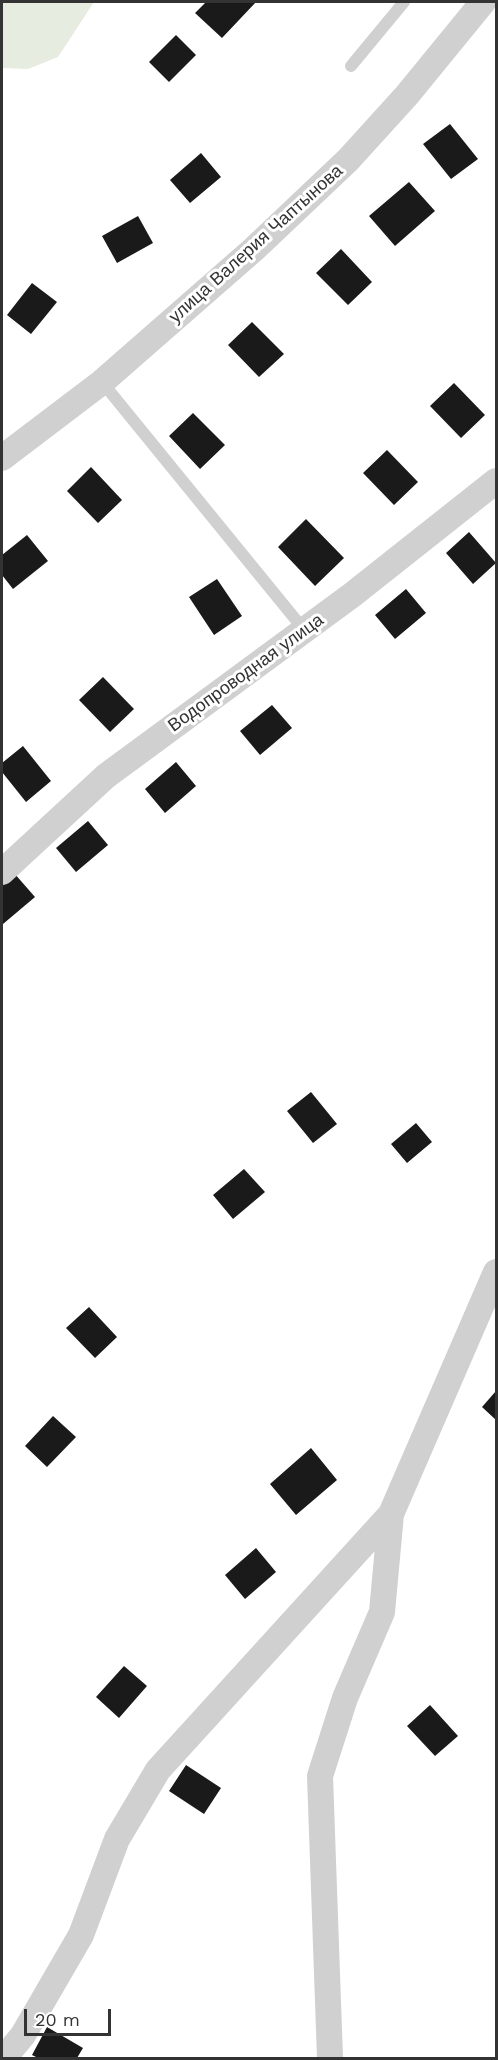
<!DOCTYPE html>
<meta charset="utf-8">
<style>
body{margin:0}
#map{position:relative;width:498px;height:2060px;overflow:hidden;background:#fff;font-family:"Work Sans",sans-serif}
canvas{display:block}
.frame{position:absolute;inset:0;border:3px solid #333;pointer-events:none}
.scale{position:absolute;left:24px;top:2009px;width:87px;height:27px;box-sizing:border-box;border:3px solid #333;border-top:0;padding-left:8px;font-size:18px;line-height:21px;white-space:nowrap;color:#333;-webkit-text-stroke:4px #fff;paint-order:stroke}
</style>
<div id="map">
<canvas width="498" height="2060"></canvas>
<div class="frame"></div>
<div class="scale">20 m</div>
</div>
<script>
const c = document.querySelector('canvas').getContext('2d');
c.lineJoin = 'round';
function fillPath(path, color) {
  c.fillStyle = color;
  c.fill(path, 'evenodd');
}
function toPath(rows) {
  const path = new Path2D();
  for (const r of rows) {
    path.moveTo(r[0], r[1]);
    for (let i = 2; i < r.length; i += 2) path.lineTo(r[i], r[i + 1]);
  }
  return path;
}
function stroke(path, color, width, dash) {
  c.strokeStyle = color;
  c.lineWidth = width;
  c.lineCap = dash ? 'butt' : 'round';
  c.setLineDash(dash || []);
  c.stroke(path);
}
function write(font, color, halo, rows, align = 'center') {
  c.font = font + ' "Work Sans",sans-serif';
  c.lineWidth = 6;
  c.setLineDash([]);
  c.textBaseline = 'middle';
  c.strokeStyle = halo;
  c.fillStyle = color;
  for (const [text, x, y, turn = 0] of rows) {
    c.save();
    c.translate(x, y);
    c.rotate((+turn || 0) * Math.PI / 180);
    c.textAlign = isNaN(turn) ? turn : align;
    if (halo) c.strokeText(text, 0, 0);
    c.fillText(text, 0, 0);
    c.restore();
  }
}
const green = toPath([
 [2,2,94,2,58,57,28,69,2,68]
]);
const building = toPath([
 [206,2,256,2,222,38,195,13],
 [176,35,196,55,169,82,149,62],
 [450,124,478,159,451,179,423,144],
 [201,153,221,177,190,203,170,180],
 [409,182,435,211,395,246,369,216],
 [138,216,153,243,117,263,102,236],
 [341,249,372,282,348,305,316,273],
 [32,283,57,302,31,334,7,315],
 [252,322,284,354,259,377,228,345],
 [454,383,485,415,461,438,430,406],
 [193,413,225,445,200,469,169,436],
 [387,450,418,482,394,505,363,473],
 [91,467,122,500,98,523,67,491],
 [306,519,344,558,315,586,278,547],
 [469,532,496,563,473,584,446,553],
 [27,535,48,561,13,589,2,575,2,555],
 [217,579,242,616,214,635,189,597],
 [406,589,426,613,395,639,375,615],
 [103,677,134,709,110,732,79,700],
 [272,705,292,728,260,755,240,731],
 [23,746,51,781,26,802,2,772,2,763],
 [176,762,196,786,165,813,145,789],
 [88,821,108,845,76,872,56,848],
 [14,873,35,897,3,924,2,884],
 [311,1092,337,1124,313,1143,287,1111],
 [416,1123,432,1142,407,1163,391,1144],
 [244,1169,265,1192,233,1219,213,1195],
 [89,1307,117,1337,95,1358,66,1328],
 [496,1391,496,1420,482,1407],
 [53,1416,76,1437,47,1467,25,1446],
 [311,1448,337,1480,296,1515,270,1484],
 [256,1548,276,1572,245,1599,225,1575],
 [124,1666,147,1686,119,1718,96,1697],
 [430,1705,458,1736,435,1756,407,1726],
 [186,1765,221,1788,204,1814,169,1791],
 [47,2027,83,2048,77,2058,38,2058,32,2055]
]);
const service = toPath([
 [351,66,404,2],
 [102,382,305,631]
]);
const minor = toPath([
 [2,458,102,382,254,249,348,160,407,95,483,2],
 [2,872,106,776,352,595,496,481],
 [391,1514,496,1272],
 [4,2058,23,2035,81,1935,117,1839,158,1770,391,1514,382,1612,345,1698,320,1776,330,2058]
]);
const streetNames = [
 ["улица Валерия Чаптынова",256,244,-42],
 ["Водопроводная улица",246,673,-36]
];
fillPath(green, '#e6ecdf');
fillPath(building, '#1a1a1a');
stroke(service, '#d0d0d0', 12);
stroke(minor, '#d0d0d0', 26);
write('18px', '#333', '#fff', streetNames);
</script>
